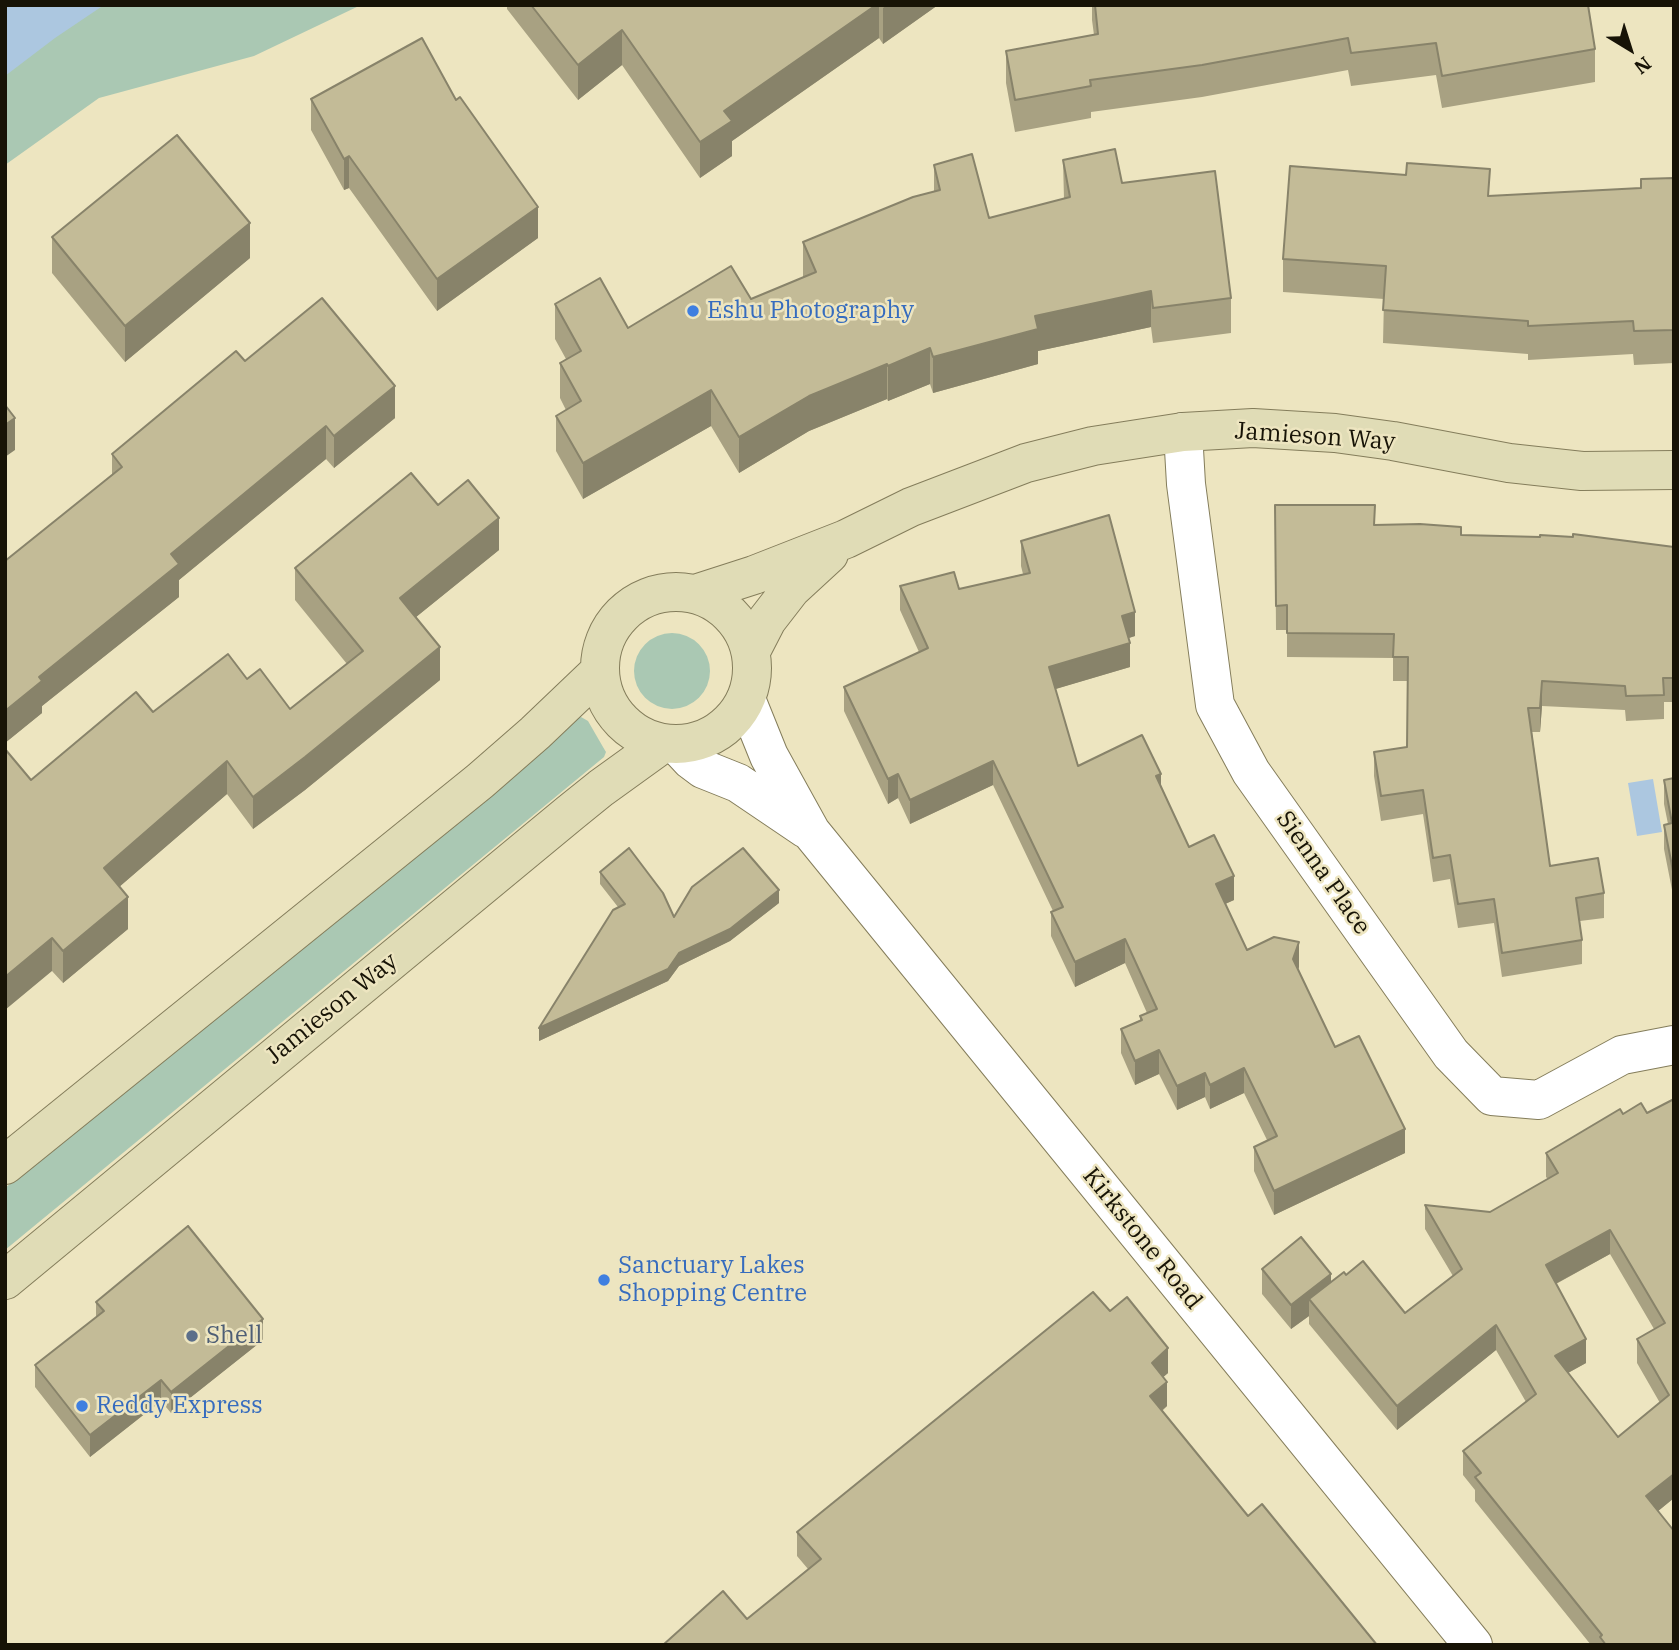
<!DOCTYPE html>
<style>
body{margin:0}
#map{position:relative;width:1679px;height:1650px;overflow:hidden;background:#ede5c0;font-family:"IBM Plex Serif",serif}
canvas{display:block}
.frame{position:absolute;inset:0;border:7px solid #171306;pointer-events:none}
.north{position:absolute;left:1595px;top:14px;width:70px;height:70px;-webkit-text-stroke:5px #ede5c0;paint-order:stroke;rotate:142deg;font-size:19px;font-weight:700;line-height:28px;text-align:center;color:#171306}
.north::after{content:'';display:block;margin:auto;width:24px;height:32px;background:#171306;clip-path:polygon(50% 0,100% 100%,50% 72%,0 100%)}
</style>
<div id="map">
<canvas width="1679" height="1650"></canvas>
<div class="frame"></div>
<div class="north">N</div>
</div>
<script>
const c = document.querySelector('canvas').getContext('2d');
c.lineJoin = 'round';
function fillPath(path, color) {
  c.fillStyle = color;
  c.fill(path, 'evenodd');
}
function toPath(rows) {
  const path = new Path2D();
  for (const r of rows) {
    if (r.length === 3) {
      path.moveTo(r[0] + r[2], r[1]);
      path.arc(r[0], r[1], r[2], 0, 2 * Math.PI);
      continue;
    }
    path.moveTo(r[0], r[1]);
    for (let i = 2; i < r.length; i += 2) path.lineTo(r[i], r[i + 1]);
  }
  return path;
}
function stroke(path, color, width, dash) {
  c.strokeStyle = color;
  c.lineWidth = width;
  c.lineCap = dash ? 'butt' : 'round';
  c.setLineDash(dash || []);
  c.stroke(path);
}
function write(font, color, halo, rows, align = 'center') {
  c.font = font + ' "IBM Plex Serif",serif';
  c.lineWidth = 5;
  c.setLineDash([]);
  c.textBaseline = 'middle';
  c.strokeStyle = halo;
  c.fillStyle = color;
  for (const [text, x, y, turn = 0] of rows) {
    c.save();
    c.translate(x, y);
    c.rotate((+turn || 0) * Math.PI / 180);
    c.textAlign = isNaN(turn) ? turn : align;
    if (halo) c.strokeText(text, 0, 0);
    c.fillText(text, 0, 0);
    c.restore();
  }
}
const green = toPath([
 [5,5,361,5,254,56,99,98,5,165],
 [672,671,38],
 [581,717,588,721,603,747,606,752,604,757,5,1250,5,1188,575,718]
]);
const water = toPath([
 [5,5,104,5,55,38,5,76],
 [1653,779,1662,832,1637,836,1628,783]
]);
const street = toPath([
 [1183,432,1186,484,1215,705,1251,772,1451,1054,1492,1096,1539,1100,1622,1055,1674,1045],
 [746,699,769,756,811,832,1473,1645],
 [677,745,691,760,703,769,738,783,806,829]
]);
const secondary = toPath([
 [676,668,76],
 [695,594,754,575,846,539,911,507,1026,463,1093,446,1183,432,1253,428,1335,433,1393,441,1509,463,1582,471,1674,470],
 [751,651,767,620,791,589,829,554],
 [5,1165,480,781,535,733,600,671],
 [5,1280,570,813,601,788,662,744]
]);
const wall = toPath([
 [507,5,938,5,883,44,879,38,732,141,732,156,700,178,622,65,578,100,507,9],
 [1092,5,1588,5,1595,49,1595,82,1442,108,1436,75,1351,86,1348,70,1202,97,1091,112,1091,118,1015,132,1006,83,1006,51,1094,35,1092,20],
 [311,99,456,100,538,238,437,311,349,188,344,190,311,130],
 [1063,160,1122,183,1231,298,1231,333,1153,343,1151,327,1038,351,1038,364,933,393,930,384,888,401,887,399,809,431,739,473,711,426,583,499,556,451,556,416,566,410,560,398,560,363,566,359,555,339,555,304,628,328,751,299,803,277,803,242,934,192,934,165,989,218,1064,199],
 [1674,178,1674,363,1634,365,1633,354,1528,360,1528,354,1383,343,1384,299,1283,292,1283,259,1490,196,1641,188],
 [52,237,250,258,125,362,52,273],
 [245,361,395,418,334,468,326,459,179,580,179,597,42,706,42,713,5,743,112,475,112,454],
 [438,505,499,550,416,617,440,680,305,790,253,829,227,794,119,887,128,929,63,983,52,971,31,780,153,712,247,679,290,709,347,664,295,600,295,568],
 [1275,505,1375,525,1461,535,1674,547,1674,702,1664,702,1664,719,1626,721,1625,710,1542,706,1540,732,1532,732,1550,866,1604,893,1604,918,1580,921,1582,940,1582,964,1502,977,1494,923,1458,928,1450,879,1433,882,1423,814,1381,821,1374,776,1374,752,1407,747,1408,681,1393,681,1393,658,1287,657,1287,630,1276,630],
 [1021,541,1135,636,1129,638,1130,667,1055,689,1078,766,1161,787,1189,847,1234,900,1225,904,1247,950,1299,967,1298,969,1335,1047,1405,1153,1274,1215,1254,1171,1254,1147,1267,1140,1244,1093,1210,1109,1205,1097,1177,1110,1159,1074,1135,1085,1121,1053,1121,1029,1140,1020,1140,1016,1147,1013,1125,963,1075,987,1051,936,1051,912,1053,911,993,785,910,824,898,798,888,804,844,711,844,687,919,652,900,610,900,586,959,589,1023,574,1021,566],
 [1674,778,1674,900,1664,849,1664,825,1668,824,1664,804,1664,780],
 [600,872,674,917,779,903,730,941,679,966,668,981,539,1041,618,907,600,884],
 [1674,1099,1674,1498,1658,1511,1674,1645,1591,1645,1475,1501,1475,1490,1463,1475,1463,1451,1526,1402,1496,1350,1397,1430,1309,1324,1309,1316,1291,1329,1262,1294,1262,1269,1331,1282,1346,1275,1405,1313,1453,1276,1425,1229,1425,1205,1490,1212,1548,1179,1546,1177,1546,1153,1623,1114,1647,1113],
 [1610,1254,1654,1329,1637,1339,1637,1363,1660,1403,1618,1437,1568,1373,1586,1363,1556,1284],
 [96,1302,263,1340,171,1413,161,1401,90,1457,35,1387,35,1365,96,1318],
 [1110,1311,1168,1373,1163,1377,1167,1406,1162,1411,1248,1516,747,1619,808,1569,797,1556,797,1532]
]);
const shadedWall = toPath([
 [876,5,879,5,879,38,732,141,732,156,700,178,700,142,724,111],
 [887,5,938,5,883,44,883,8],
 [622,30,622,65,578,100,578,65],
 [349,156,349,188,344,190,344,159],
 [538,207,538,238,437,311,437,279],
 [250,223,250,258,125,362,125,326],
 [1151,291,1151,327,1038,351,1038,364,933,393,933,357,1035,316],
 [930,348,930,384,888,401,888,366],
 [887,364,887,399,809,431,739,473,739,437,809,396],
 [395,386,395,418,334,468,334,436],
 [711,390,711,426,583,499,583,463],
 [15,418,15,450,5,457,5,425],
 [326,426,326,459,179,580,179,597,42,706,42,713,5,743,5,711,39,677,171,554],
 [499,518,499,550,400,630,400,598],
 [1135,612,1135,636,1122,640,1122,616],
 [1130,643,1130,667,1049,691,1049,667],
 [440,647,440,680,305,790,253,829,253,797],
 [1542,681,1542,706,1540,732,1540,708],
 [227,761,227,794,104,900,104,868],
 [993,761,993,785,910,824,910,800],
 [898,774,898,798,888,804,888,779],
 [1161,774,1161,798,1156,776],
 [1234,876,1234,900,1216,908,1216,884],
 [779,890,779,903,730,941,679,966,668,981,539,1041,539,1028,679,953],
 [128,897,128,929,63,983,63,951],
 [52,938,52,971,5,1010,5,977],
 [1125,939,1125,963,1075,987,1075,962],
 [1299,942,1299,967,1293,983,1293,959],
 [1159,1050,1159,1074,1135,1085,1135,1061],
 [1244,1068,1244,1093,1210,1109,1210,1085],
 [1205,1073,1205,1097,1177,1110,1177,1086],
 [1405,1129,1405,1153,1274,1215,1274,1191],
 [1610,1230,1610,1254,1546,1289,1546,1265],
 [1331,1274,1331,1298,1309,1299,1309,1316,1291,1329,1291,1305],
 [263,1319,263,1340,171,1413,171,1392],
 [1496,1325,1496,1350,1397,1430,1397,1406],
 [1586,1339,1586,1363,1555,1380,1555,1356],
 [1168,1348,1168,1373,1152,1387,1152,1363],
 [161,1380,161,1401,90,1457,90,1435],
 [1167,1382,1167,1406,1150,1420,1150,1396],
 [1674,1474,1674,1498,1646,1521,1646,1496]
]);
const building = toPath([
 [531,5,876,5,724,111,732,121,700,142,622,30,578,65,531,5],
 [1095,5,1588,5,1595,49,1442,76,1436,43,1351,53,1348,38,1202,65,1090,80,1091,86,1015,100,1006,51,1098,34,1095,5],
 [422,38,456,100,460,97,538,207,437,279,349,156,344,159,311,99,422,38],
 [177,135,250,223,125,326,52,237,177,135],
 [1115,149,1122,183,1215,171,1231,298,1153,308,1151,291,1035,316,1038,329,933,357,930,348,888,366,887,364,809,396,739,437,711,390,583,463,556,416,581,401,560,363,581,351,555,304,600,278,628,328,731,266,751,299,816,272,803,242,913,197,940,190,934,165,972,154,989,218,1070,197,1063,160,1115,149],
 [1407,163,1490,169,1488,196,1641,188,1641,179,1674,178,1674,330,1634,331,1633,321,1528,326,1528,321,1383,310,1386,266,1283,259,1290,166,1406,175,1407,163],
 [322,298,395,386,334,436,326,426,171,554,179,564,39,677,42,681,5,711,5,561,122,467,112,454,236,351,245,361,322,298],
 [5,405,15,418,5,425,5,405],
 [411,473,438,505,468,480,499,518,400,598,440,647,305,757,253,797,227,761,104,868,128,897,63,951,52,938,5,977,5,749,31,780,136,692,153,712,228,654,247,679,260,669,290,709,363,651,295,568,411,473],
 [1275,505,1375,505,1374,525,1420,524,1461,527,1461,535,1540,537,1540,535,1573,537,1573,534,1674,547,1674,678,1663,678,1664,695,1626,696,1625,686,1542,681,1540,708,1528,708,1550,866,1598,858,1604,893,1576,898,1582,940,1502,953,1494,899,1458,904,1450,855,1433,858,1423,790,1381,796,1374,752,1407,747,1408,657,1393,657,1394,634,1287,633,1287,605,1276,606,1275,505],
 [1109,515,1135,612,1122,616,1130,643,1049,667,1078,766,1142,735,1161,774,1156,776,1189,847,1214,835,1234,876,1216,884,1247,950,1274,937,1299,942,1293,959,1335,1047,1359,1036,1405,1129,1274,1191,1254,1147,1277,1136,1244,1068,1210,1085,1205,1073,1177,1086,1159,1050,1135,1061,1121,1029,1142,1020,1140,1016,1157,1009,1125,939,1075,962,1051,912,1063,907,993,761,910,800,898,774,888,779,844,687,928,648,900,586,954,572,959,589,1030,573,1021,541,1109,515],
 [1674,778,1674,876,1664,825,1672,823,1664,780,1674,778],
 [629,848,663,893,674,917,692,887,743,848,779,890,730,929,679,953,668,969,539,1028,613,910,625,904,600,872,629,848],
 [1674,1099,1674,1474,1646,1496,1674,1531,1674,1645,1606,1645,1600,1637,1602,1635,1475,1477,1481,1473,1463,1451,1536,1394,1496,1325,1397,1406,1309,1299,1344,1272,1346,1275,1363,1261,1405,1313,1462,1269,1425,1205,1490,1212,1558,1173,1546,1153,1620,1109,1623,1114,1641,1103,1647,1113,1674,1099],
 [1610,1230,1665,1323,1637,1339,1669,1395,1618,1437,1555,1356,1586,1339,1546,1265,1610,1230],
 [188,1226,263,1319,171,1392,161,1380,90,1435,35,1365,104,1311,96,1302,188,1226],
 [1301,1237,1331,1274,1291,1305,1262,1269,1301,1237],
 [1093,1292,1110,1311,1127,1297,1168,1348,1152,1363,1167,1382,1150,1396,1248,1516,1262,1504,1377,1645,663,1645,723,1591,747,1619,821,1559,797,1532,1093,1292]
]);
const markers = [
 [693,311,7,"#3f7fe0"],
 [604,1280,7,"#3f7fe0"],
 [192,1336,7,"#5c6f8a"],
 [82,1406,7,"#3f7fe0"]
];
const shopNames = [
 ["Eshu Photography",707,311],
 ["Sanctuary Lakes",618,1266],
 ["Shopping Centre",618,1294],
 ["Reddy Express",96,1406]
];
const streetNames = [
 ["Jamieson Way",1315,437,4],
 ["Sienna Place",1323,873,55],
 ["Jamieson Way",332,1009,-39],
 ["Kirkstone Road",1142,1239,51]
];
const serviceNames = [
 ["Shell",206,1336]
];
fillPath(green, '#aac8b3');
fillPath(water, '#acc7e0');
stroke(street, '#847d5b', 40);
stroke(secondary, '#847d5b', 40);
stroke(street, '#fff', 38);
stroke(secondary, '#e0dcb6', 38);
fillPath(wall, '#a8a182');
fillPath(shadedWall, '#88836a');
fillPath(building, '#c3bb97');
stroke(building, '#88836a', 2);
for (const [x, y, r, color] of markers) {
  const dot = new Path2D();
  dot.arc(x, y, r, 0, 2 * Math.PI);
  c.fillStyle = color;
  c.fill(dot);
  stroke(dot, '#ede5c0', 2.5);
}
write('24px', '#366cbe', '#ede5c0', shopNames, 'left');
write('24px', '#171306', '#ede5c0', streetNames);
write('24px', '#4e5e75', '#ede5c0', serviceNames, 'left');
</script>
